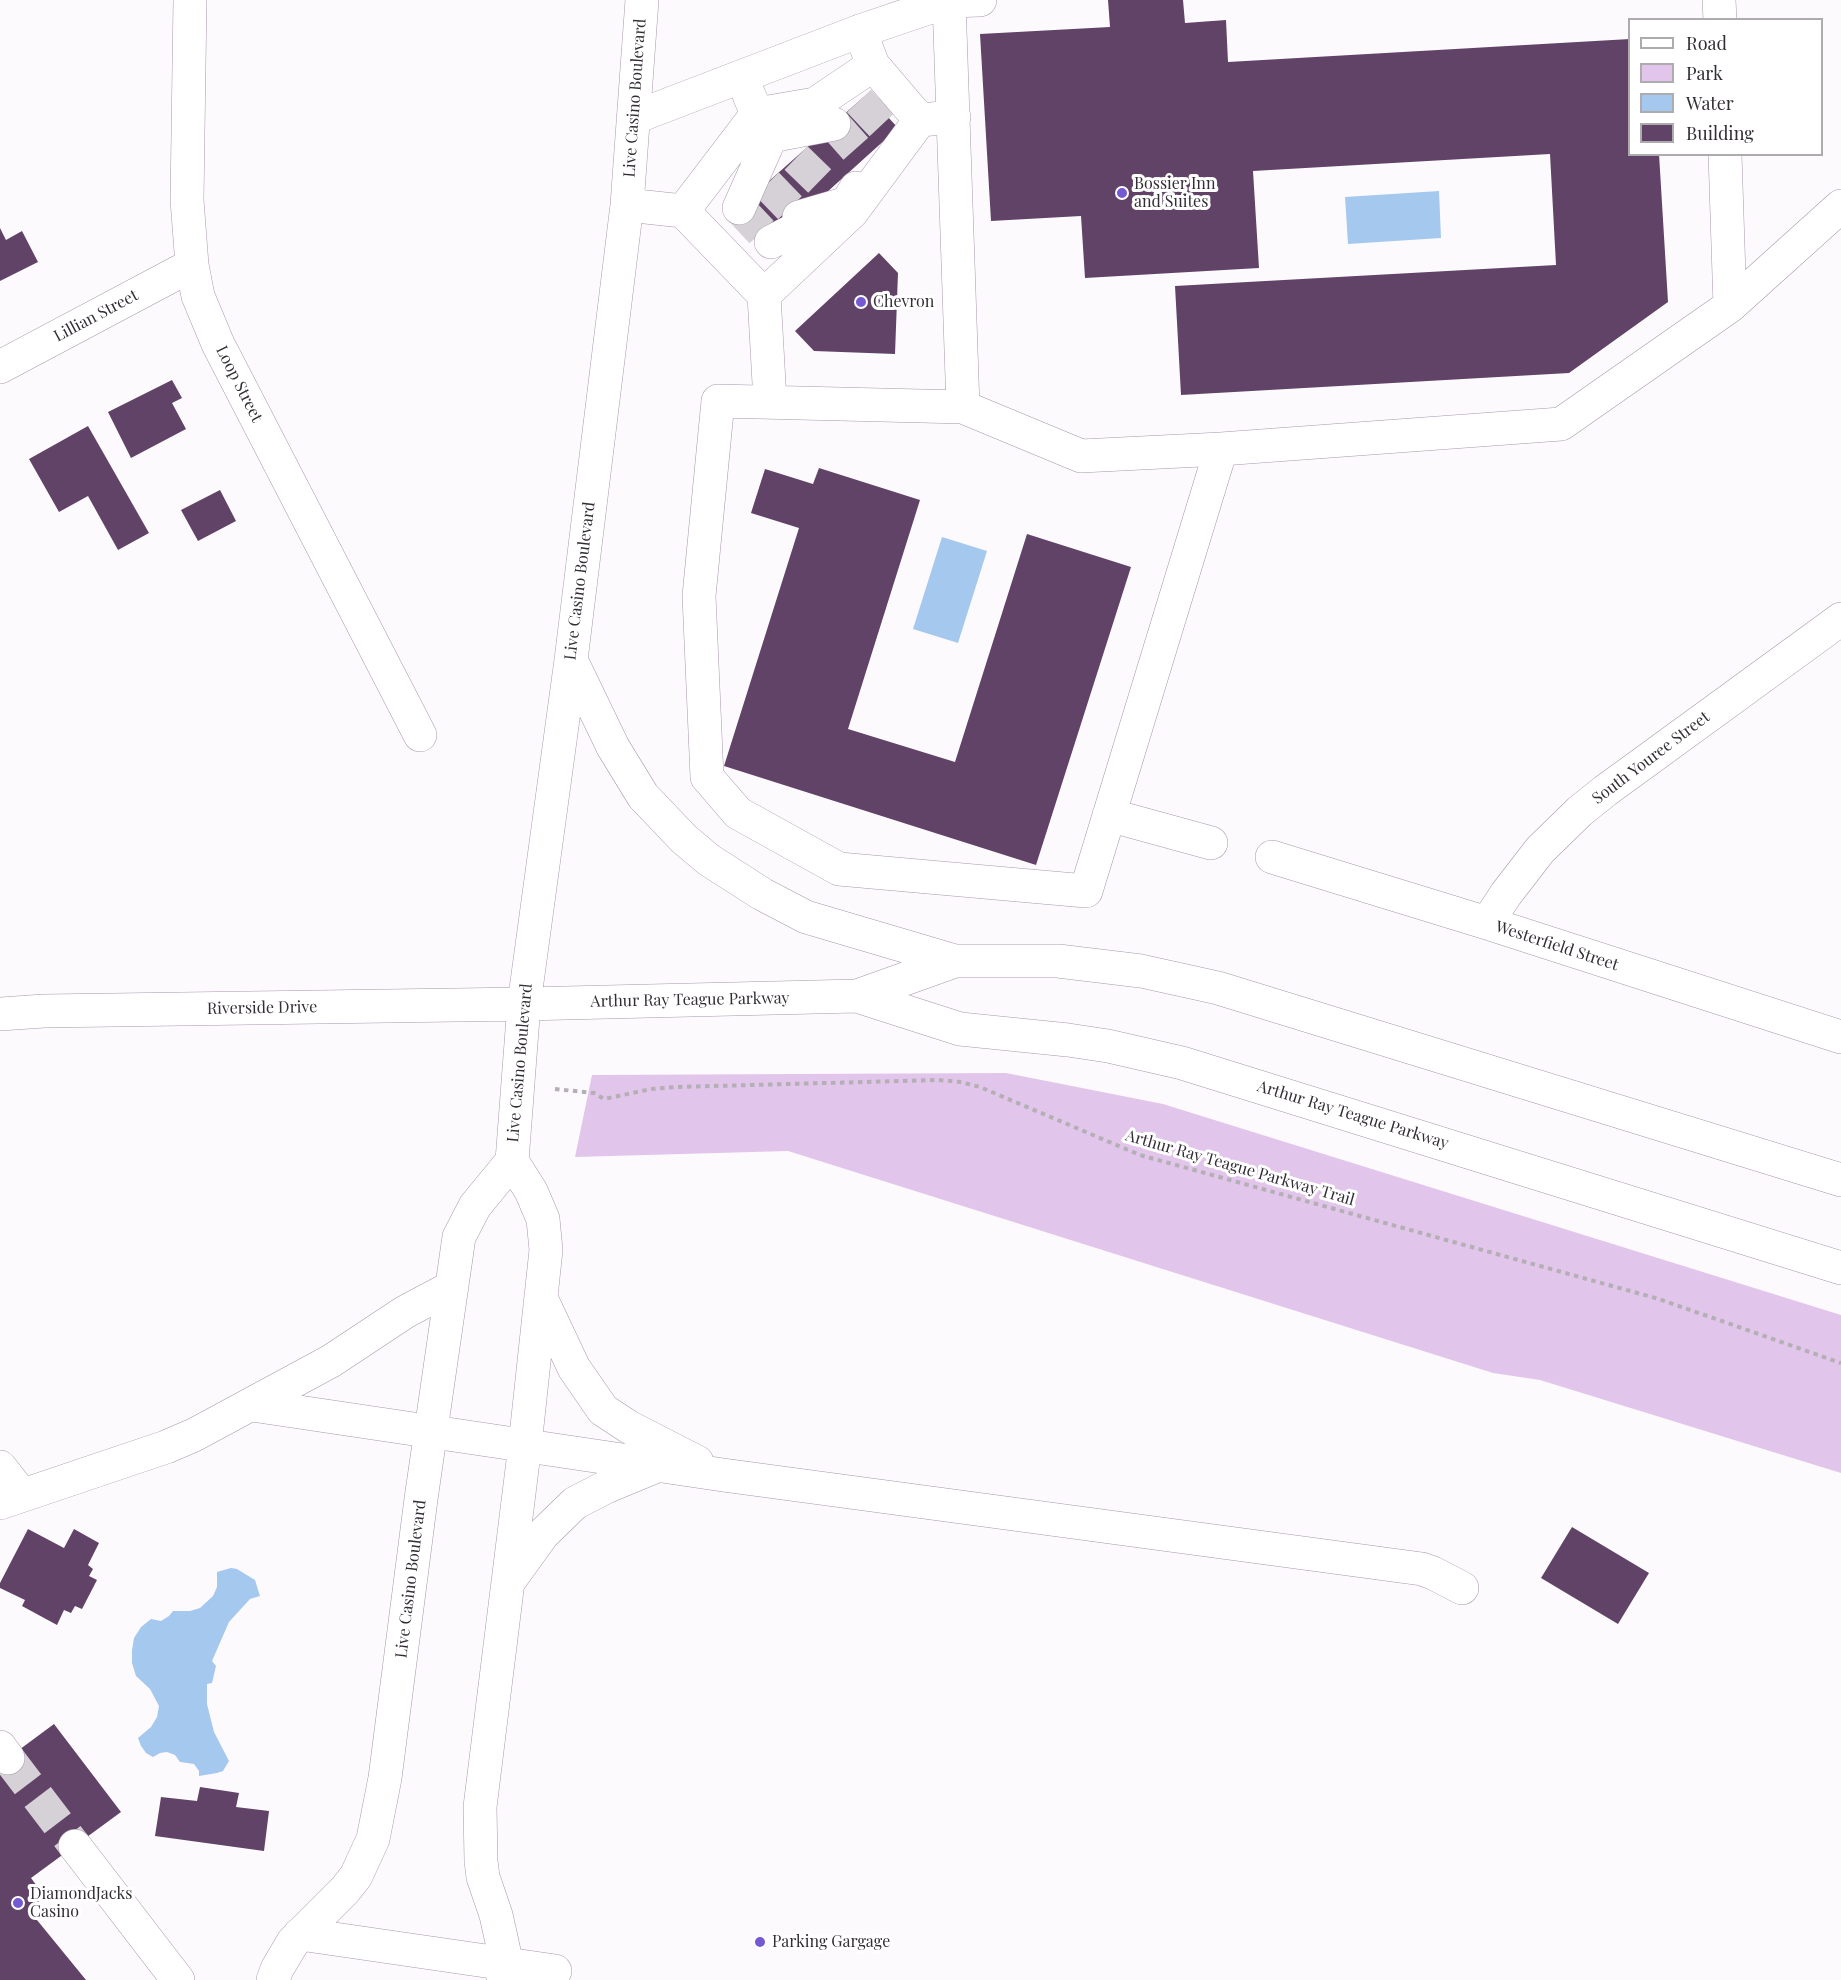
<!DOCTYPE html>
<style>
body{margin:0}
#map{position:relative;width:1841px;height:1980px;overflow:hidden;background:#fdfafe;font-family:"Playfair Display",serif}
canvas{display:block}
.legend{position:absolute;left:1628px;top:18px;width:195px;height:138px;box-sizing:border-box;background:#fff;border:2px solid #adabae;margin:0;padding:8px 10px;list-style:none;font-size:18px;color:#332d35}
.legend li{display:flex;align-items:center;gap:12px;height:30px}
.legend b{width:30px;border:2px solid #adabae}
</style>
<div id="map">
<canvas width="1841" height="1980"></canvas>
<ul class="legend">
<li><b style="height:8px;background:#fff"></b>Road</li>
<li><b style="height:16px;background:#e2c5ea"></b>Park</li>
<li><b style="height:16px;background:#a5c8ef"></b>Water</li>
<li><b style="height:16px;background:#604367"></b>Building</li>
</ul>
</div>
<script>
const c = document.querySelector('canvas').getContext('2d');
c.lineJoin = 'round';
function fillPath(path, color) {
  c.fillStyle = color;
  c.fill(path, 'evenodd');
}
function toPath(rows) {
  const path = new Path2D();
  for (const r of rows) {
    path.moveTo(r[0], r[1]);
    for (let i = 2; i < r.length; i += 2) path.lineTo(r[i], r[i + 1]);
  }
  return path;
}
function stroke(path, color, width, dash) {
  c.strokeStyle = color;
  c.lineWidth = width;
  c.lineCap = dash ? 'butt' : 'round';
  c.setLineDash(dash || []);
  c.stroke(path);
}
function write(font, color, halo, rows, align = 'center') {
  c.font = font + ' "Playfair Display",serif';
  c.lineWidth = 6;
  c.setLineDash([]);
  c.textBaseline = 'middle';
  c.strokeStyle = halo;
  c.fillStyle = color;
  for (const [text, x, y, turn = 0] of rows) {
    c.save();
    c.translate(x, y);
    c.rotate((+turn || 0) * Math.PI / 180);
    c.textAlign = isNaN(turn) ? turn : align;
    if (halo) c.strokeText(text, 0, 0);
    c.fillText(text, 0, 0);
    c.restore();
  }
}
const green = toPath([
 [1006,1073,1163,1104,1841,1315,1841,1473,1540,1380,1493,1373,788,1151,575,1157,592,1075]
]);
const water = toPath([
 [1439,191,1441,238,1348,244,1345,197],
 [942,537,987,551,958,643,913,629],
 [231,1568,237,1569,255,1580,260,1596,250,1599,229,1622,212,1661,216,1666,212,1683,207,1684,207,1704,214,1732,229,1761,223,1771,217,1773,199,1776,199,1771,194,1764,180,1762,175,1755,167,1752,160,1753,153,1757,146,1753,141,1746,138,1738,151,1727,157,1717,159,1706,150,1689,136,1676,132,1663,132,1650,134,1638,141,1627,151,1619,161,1621,169,1616,173,1611,190,1611,200,1608,213,1596,217,1587,217,1572]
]);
const building = toPath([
 [1108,0,1183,0,1185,23,1226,20,1228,62,1630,39,1630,154,1659,154,1668,302,1569,373,1181,395,1175,286,1556,265,1550,154,1253,171,1259,268,1085,278,1081,216,991,221,980,34,1110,27],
 [867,94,898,128,764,249,732,214],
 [0,228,6,240,22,231,38,262,0,281],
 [879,253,898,273,895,354,814,351,795,331],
 [172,380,182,398,172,403,186,429,131,458,108,412],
 [88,426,149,533,118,550,88,496,59,512,29,459],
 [819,468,920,500,848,729,955,762,1027,534,1131,567,1036,865,724,766,799,528,751,513,765,469,813,484],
 [220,490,236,521,198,541,181,510],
 [1572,1527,1649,1573,1618,1624,1541,1578],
 [28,1529,64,1548,74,1529,99,1543,88,1565,93,1569,89,1576,97,1580,82,1609,75,1606,71,1613,64,1610,57,1625,22,1606,25,1600,0,1588,0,1583],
 [54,1724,121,1812,31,1878,45,1897,28,1909,86,1980,0,1980,0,1764],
 [200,1787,239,1793,236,1807,269,1811,264,1851,155,1836,161,1797,197,1801]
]);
const minorTunnel = toPath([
 [859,101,891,135],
 [834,124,864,158],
 [796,158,829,190],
 [767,184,799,217],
 [739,208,771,242],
 [8,1758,75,1846]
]);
const path = toPath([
 [555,1089,594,1093,604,1099,651,1089,676,1087,939,1080,960,1082,980,1087,1140,1155,1659,1299,1841,1363]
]);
const minor = toPath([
 [190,0,187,200,192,265,198,296,218,344,420,735],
 [1719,0,1720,20],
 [949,1,980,0],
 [873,65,920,120],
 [633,118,860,31,949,1,963,407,1081,456,1221,449,1561,424,1730,306,1725,154],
 [771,136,834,124],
 [627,205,683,211,764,295,852,212,920,120,954,117],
 [739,208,771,136,757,114,815,104,873,65,860,31],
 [683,211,757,114,749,95],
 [799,217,847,203,856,188],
 [771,242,825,214],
 [764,295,770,401],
 [1730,306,1841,206],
 [0,367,192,265],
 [963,407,718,401,699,596,707,777,738,813,839,869,1086,891,1221,449],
 [571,660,613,747,643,796,684,839,709,860,762,894,806,917,955,961],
 [1109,815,1211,843],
 [1272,857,1487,923,1841,1037],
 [1487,923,1506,894,1540,850,1580,811,1605,791,1841,619],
 [857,996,960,1029,1068,1040,1108,1046,1182,1063,1841,1268],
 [0,1014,44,1011,524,1004,857,996,955,961,1058,961,1141,971,1218,988,1841,1180],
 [541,1298,574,1368,603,1410,629,1427,697,1462],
 [252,1405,723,1475,1422,1569,1433,1573,1462,1588],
 [0,1467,22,1495],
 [0,1503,166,1447,194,1435,331,1361,405,1312,452,1287],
 [509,1581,543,1534,575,1503,606,1487,659,1465],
 [0,1747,8,1758],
 [75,1846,178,1980],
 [300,1934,555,1971],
 [273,1980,277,1969,293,1942,345,1890,356,1876,373,1839,385,1778,421,1499,459,1237,475,1206,512,1161,524,1004,571,660,627,205,642,0],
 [503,1980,504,1951,496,1915,483,1877,481,1861,480,1807,525,1445,546,1250,543,1219,531,1191,512,1161]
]);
const markers = [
 [1122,193,6,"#7459d3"],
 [861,302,6,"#7459d3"],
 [18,1903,6,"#7459d3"],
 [760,1942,6,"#7459d3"]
];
const streetNames = [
 ["Live Casino Boulevard",635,98,-86],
 ["Lillian Street",96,316,-28],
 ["Loop Street",239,384,63],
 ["Live Casino Boulevard",580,581,-83],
 ["South Youree Street",1651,758,-37],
 ["Westerfield Street",1557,946,18],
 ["Arthur Ray Teague Parkway",690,1000,-1],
 ["Riverside Drive",262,1008,-1],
 ["Live Casino Boulevard",520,1063,-85],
 ["Arthur Ray Teague Parkway",1353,1115,17],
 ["Arthur Ray Teague Parkway Trail",1240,1168,16],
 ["Live Casino Boulevard",411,1579,-83]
];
const poiNames = [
 ["Bossier Inn",1134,184],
 ["and Suites",1134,202],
 ["Chevron",873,302],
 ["DiamondJacks",30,1894],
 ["Casino",30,1912],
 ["Parking Gargage",772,1942]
];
fillPath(green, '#e2c5ea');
fillPath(water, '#a5c8ef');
fillPath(building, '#604367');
stroke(minorTunnel, '#d5d1d6', 33, [33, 16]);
stroke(minor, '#a798ab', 34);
stroke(path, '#b3afb4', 4, [4.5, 4.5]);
stroke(minor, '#fff', 33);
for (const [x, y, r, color] of markers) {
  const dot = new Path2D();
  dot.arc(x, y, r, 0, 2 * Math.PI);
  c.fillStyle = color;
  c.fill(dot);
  stroke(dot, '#fff', 2);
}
write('16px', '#332d35', '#fff', streetNames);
write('16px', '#332d35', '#fff', poiNames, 'left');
</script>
